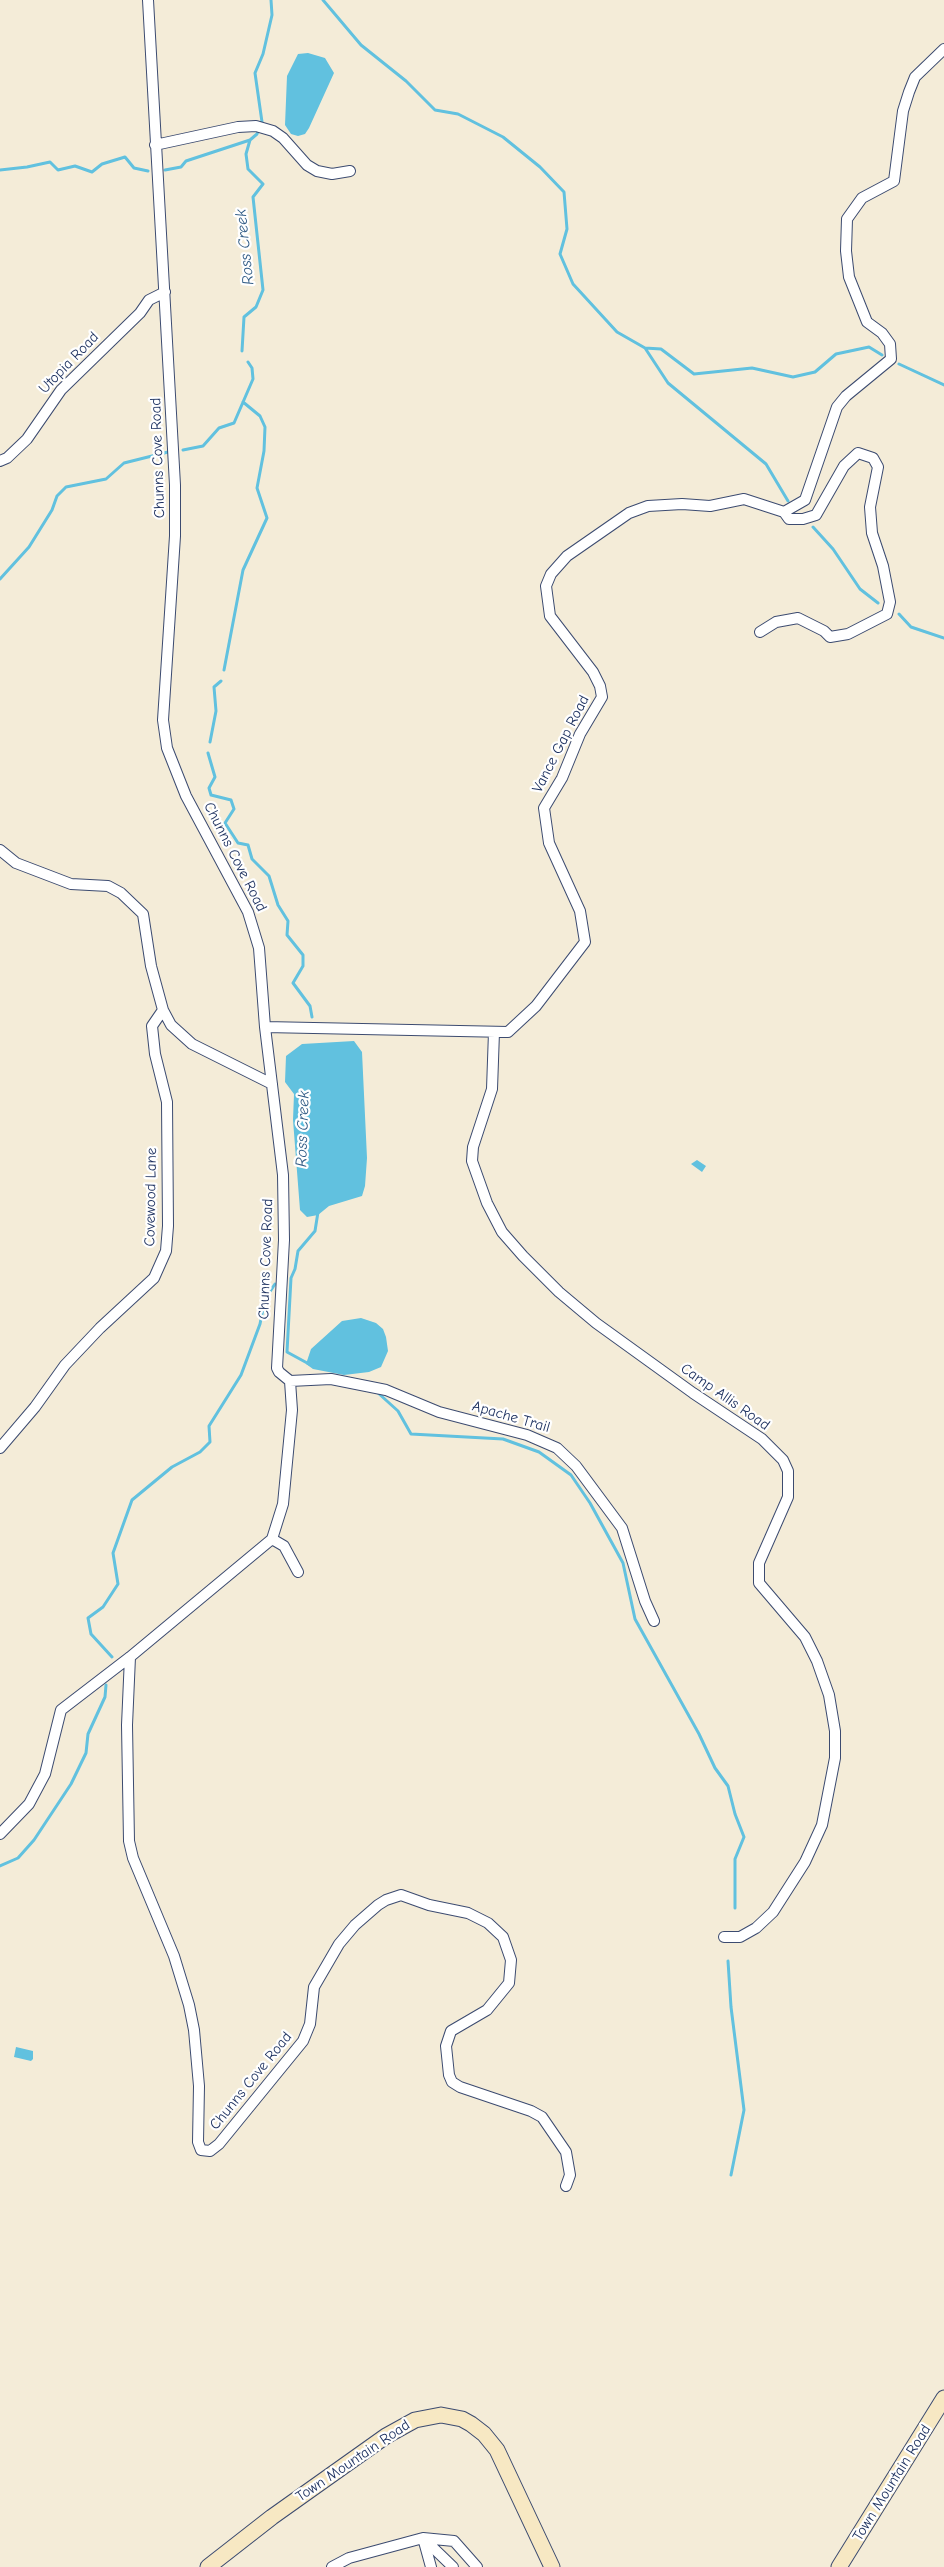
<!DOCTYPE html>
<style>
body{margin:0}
canvas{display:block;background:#f4ecd8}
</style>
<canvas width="944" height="2567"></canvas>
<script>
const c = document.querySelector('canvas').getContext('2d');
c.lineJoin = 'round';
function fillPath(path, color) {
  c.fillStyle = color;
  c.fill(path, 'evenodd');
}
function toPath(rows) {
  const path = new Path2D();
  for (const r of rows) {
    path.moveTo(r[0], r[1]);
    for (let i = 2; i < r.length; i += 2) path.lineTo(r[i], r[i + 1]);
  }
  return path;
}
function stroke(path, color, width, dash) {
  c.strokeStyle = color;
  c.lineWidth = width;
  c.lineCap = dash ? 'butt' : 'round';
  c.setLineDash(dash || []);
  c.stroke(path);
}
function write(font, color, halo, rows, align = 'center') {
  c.font = font + ' "Comic Neue",sans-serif';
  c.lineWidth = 4.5;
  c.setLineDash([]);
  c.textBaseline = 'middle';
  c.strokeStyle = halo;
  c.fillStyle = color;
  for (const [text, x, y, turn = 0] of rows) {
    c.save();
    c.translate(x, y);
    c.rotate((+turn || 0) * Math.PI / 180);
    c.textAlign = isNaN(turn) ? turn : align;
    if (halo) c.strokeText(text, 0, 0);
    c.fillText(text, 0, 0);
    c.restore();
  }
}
const water = toPath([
 [298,54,308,53,325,58,334,73,309,128,305,134,298,136,291,134,285,125,287,76],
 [354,1041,362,1052,367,1158,365,1186,362,1196,329,1206,318,1215,307,1217,300,1210,293,1120,294,1094,285,1082,286,1056,302,1044],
 [697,1160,706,1166,702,1172,691,1164],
 [361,1318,376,1323,383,1329,386,1337,388,1351,381,1367,369,1372,344,1375,313,1369,306,1364,311,1349,342,1321],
 [16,2047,33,2051,33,2059,31,2061,14,2057]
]);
const stream = toPath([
 [323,0,361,45,406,81,435,110,458,114,503,137,540,167,564,192,567,229,560,254,573,284,617,332,645,348,668,383,766,464,788,501],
 [0,170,27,167,50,162,58,170,75,166,92,172,102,164,125,157,134,168,148,171],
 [165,170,181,167,186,161,250,140],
 [645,348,661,349,694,374,752,368,793,377,815,372,836,354,869,347,882,355],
 [242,351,244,317,256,307,263,290,253,197,263,184,248,169,246,154,250,140,257,134,262,122,255,73,263,54,272,15,271,0],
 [899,364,944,385],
 [183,450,203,446,219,428,234,423,253,379,252,368,248,362],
 [813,527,833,549,860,589,878,603],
 [0,579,29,547,52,510,57,496,66,487,106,479,124,463,168,452],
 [899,614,911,627,944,638],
 [224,670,243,570,267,518,257,488,264,451,265,427,260,416,243,402],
 [210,742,216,711,214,687,221,681],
 [208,753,215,777,209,788,211,795,231,800,234,809,225,823,238,843,248,845,252,859,269,876,278,905,288,921,287,935,303,955,303,966,293,983,310,1006,312,1017],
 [309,1364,287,1352,291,1278,295,1269,298,1251,315,1231,318,1212],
 [377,1392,398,1411,411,1434,503,1439,539,1452,571,1475,590,1503,623,1563,635,1619,699,1734,715,1768,728,1786,735,1814,744,1837,735,1859,735,1908],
 [112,1657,91,1634,88,1618,103,1607,118,1584,113,1553,132,1500,172,1467,200,1452,210,1442,209,1426,241,1375,260,1324,265,1299,275,1284],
 [0,1866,18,1858,34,1840,71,1784,86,1753,88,1734,105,1697,106,1685],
 [728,1961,731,2007,744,2110,731,2175]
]);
const minor = toPath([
 [155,145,238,127,256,126,273,131,283,138,307,165,317,171,332,174,350,171],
 [0,461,7,458,27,439,61,390,140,313,149,300,165,292],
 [760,632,776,622,798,618,824,631,830,637,848,634,887,614,890,602,883,566,872,533,870,507,878,467,873,458,858,453,844,466,816,515,803,519,789,519,784,512],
 [0,850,16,863,71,884,108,886,121,893,143,914,151,966,163,1010,171,1025,192,1044,272,1084],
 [265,1027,508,1032,536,1006,585,942,580,911,549,843,544,808,562,778,580,734,602,697,600,686,593,672,550,616,546,586,551,574,567,556,629,513,648,506,682,504,710,506,744,499,784,512,805,500,837,407,846,396,891,359,890,344,882,333,867,322,849,277,846,251,847,219,862,198,894,181,903,111,909,92,915,77,944,49],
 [494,1032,492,1089,473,1147,472,1161,487,1203,502,1232,523,1256,559,1292,596,1323,693,1393,762,1439,783,1460,788,1471,788,1497,759,1563,759,1583,805,1637,817,1661,829,1695,835,1731,835,1758,822,1825,805,1862,773,1912,756,1928,740,1937,724,1937],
 [290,1381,331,1379,386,1390,439,1412,527,1435,557,1448,576,1466,622,1528,645,1601,654,1621],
 [0,1448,35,1407,65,1365,100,1328,154,1278,166,1251,168,1226,167,1102,155,1054,152,1026,163,1010],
 [272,1539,284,1546,298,1572],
 [130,1657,127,1725,129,1841,133,1858,174,1956,189,2005,194,2030,199,2086,198,2142,201,2150,210,2151,219,2144,303,2041,310,2024,314,1987,339,1944,355,1925,378,1905,386,1900,401,1895,429,1905,468,1913,488,1923,503,1937,511,1960,509,1983,487,2010,451,2031,446,2046,449,2075,452,2082,460,2087,531,2111,542,2117,566,2152,570,2175,566,2186],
 [0,1834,29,1804,45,1774,61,1710,130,1657,272,1539,283,1504,292,1410,290,1381,279,1372,277,1368,284,1240,283,1175,265,1027,259,948,248,912,186,796,167,748,163,720,175,536,175,485,148,0],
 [332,2567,349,2558,423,2538,453,2567],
 [431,2567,423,2538,454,2541,477,2567]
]);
const secondary = toPath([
 [208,2567,272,2517,386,2436,415,2420,441,2415,462,2419,471,2424,484,2434,497,2450,552,2567],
 [839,2567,944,2398]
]);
const streetNames = [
 ["Utopia Road",69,363,-46],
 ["Chunns Cove Road",158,458,-92],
 ["Vance Gap Road",561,744,-63],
 ["Chunns Cove Road",235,857,63],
 ["Covewood Lane",151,1197,-89],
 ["Chunns Cove Road",266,1259,-88],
 ["Camp Allis Road",725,1397,35],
 ["Apache Trail",511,1417,16],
 ["Chunns Cove Road",251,2081,-51],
 ["Town Mountain Road",353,2461,-34],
 ["Town Mountain Road",892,2483,-58]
];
const waterNames = [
 ["Ross Creek",245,247,-96],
 ["Ross Creek",303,1129,-88]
];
fillPath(water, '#61c1df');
stroke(stream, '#61c1df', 3);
stroke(minor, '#3c4b70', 12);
stroke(secondary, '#3c4b70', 17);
stroke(minor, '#fff', 10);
stroke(secondary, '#f7e8c3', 15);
write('15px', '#1b2f5e', '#fff', streetNames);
write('italic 16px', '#305b85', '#fff', waterNames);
</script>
